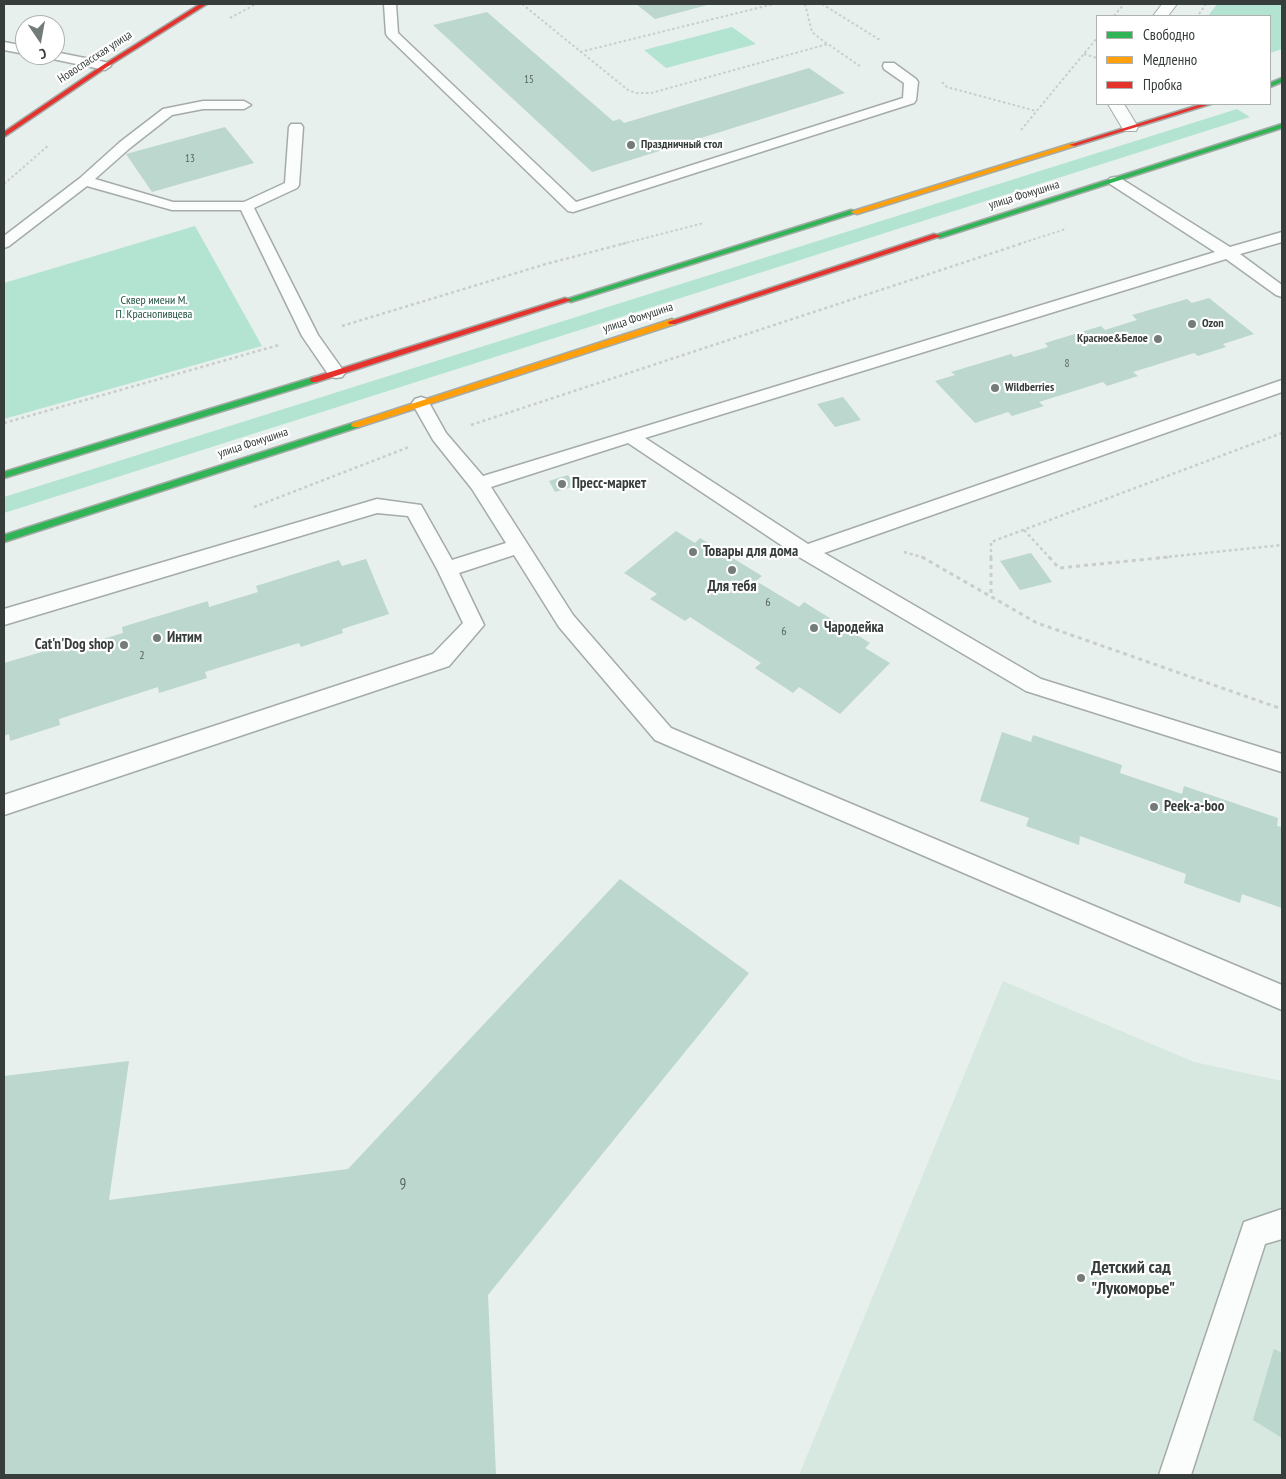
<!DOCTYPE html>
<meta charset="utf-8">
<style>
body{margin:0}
#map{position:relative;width:1286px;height:1479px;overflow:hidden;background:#e7f0ec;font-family:"PT Sans Narrow",sans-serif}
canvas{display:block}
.frame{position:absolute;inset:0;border:5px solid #363d3a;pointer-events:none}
.legend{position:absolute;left:1096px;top:15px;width:175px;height:90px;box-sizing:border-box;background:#fff;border:1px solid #afb1b0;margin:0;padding:6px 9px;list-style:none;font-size:15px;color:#363d3a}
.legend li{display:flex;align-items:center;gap:10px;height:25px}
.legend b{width:25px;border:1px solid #afb1b0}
.north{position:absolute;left:15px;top:15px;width:50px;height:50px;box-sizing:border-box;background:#fff;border:1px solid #afb1b0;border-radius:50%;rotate:168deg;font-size:14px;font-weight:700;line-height:20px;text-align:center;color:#363d3a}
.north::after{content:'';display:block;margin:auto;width:18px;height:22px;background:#747c78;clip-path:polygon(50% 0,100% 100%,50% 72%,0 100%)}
</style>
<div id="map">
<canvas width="1286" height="1479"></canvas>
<div class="frame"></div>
<ul class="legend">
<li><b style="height:6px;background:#30b455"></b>Свободно</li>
<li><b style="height:6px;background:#ff9f0a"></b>Медленно</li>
<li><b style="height:6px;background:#e5322d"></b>Пробка</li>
</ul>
<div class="north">С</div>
</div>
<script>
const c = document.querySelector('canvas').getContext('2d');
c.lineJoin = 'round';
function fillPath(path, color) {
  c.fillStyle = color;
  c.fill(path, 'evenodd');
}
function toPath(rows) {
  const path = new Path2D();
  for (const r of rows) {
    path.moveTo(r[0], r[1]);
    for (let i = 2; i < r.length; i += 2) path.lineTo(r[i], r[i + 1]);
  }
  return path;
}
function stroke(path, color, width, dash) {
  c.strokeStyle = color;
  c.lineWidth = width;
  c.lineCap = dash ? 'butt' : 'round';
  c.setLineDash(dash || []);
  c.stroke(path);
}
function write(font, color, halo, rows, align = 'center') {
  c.font = font + ' "PT Sans Narrow",sans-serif';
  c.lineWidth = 4.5;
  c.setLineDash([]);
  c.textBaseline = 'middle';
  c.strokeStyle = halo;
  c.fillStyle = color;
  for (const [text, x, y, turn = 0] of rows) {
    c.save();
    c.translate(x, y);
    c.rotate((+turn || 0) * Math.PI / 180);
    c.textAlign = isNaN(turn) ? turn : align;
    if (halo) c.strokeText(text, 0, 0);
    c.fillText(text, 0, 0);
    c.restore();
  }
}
const built = toPath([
 [1003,981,1194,1062,1282,1081,1282,1475,799,1475]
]);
const green = toPath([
 [1217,4,1282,4,1282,49,1270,53,1270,16,1208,16],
 [732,27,756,44,666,68,644,50],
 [1237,109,1250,117,4,513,4,497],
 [195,226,262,346,4,419,4,283]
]);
const building = toPath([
 [636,4,711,4,655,19],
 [487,12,613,121,620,119,624,123,809,68,845,93,592,172,433,25],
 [225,127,254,163,152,192,126,154],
 [1209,298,1254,334,1223,344,1226,347,1198,356,1194,353,1133,372,1138,376,1107,386,1103,382,1039,402,1044,406,1012,416,1008,412,975,423,935,381,955,375,951,372,1011,354,1014,357,1048,347,1045,343,1101,326,1105,330,1137,320,1132,315,1187,299,1192,303],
 [843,397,861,420,835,427,817,404],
 [568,475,575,486,555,492,549,481],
 [676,531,695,543,700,538,762,576,756,581,799,607,804,602,870,643,865,648,890,663,840,714,799,687,793,693,755,668,761,663,690,617,685,621,650,599,657,594,624,573],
 [1031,553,1052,582,1020,590,1000,561],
 [366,559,389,614,342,629,343,633,301,647,299,643,205,672,207,678,159,693,158,687,59,719,60,725,10,741,9,734,4,736,4,663,69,644,70,649,123,633,122,627,208,601,209,607,258,592,256,586,339,560,342,566],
 [1002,732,1031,742,1033,735,1122,765,1120,773,1182,794,1184,786,1278,818,1277,826,1282,827,1282,908,1242,894,1240,903,1184,883,1186,874,1080,836,1079,845,1026,826,1029,818,980,801],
 [620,879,749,973,488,1295,496,1475,4,1475,4,1076,129,1061,109,1200,348,1169],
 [1274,1349,1282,1353,1282,1438,1253,1420]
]);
const pathFar2 = toPath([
 [522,4,628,90,636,93,651,93,828,44,861,67],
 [805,4,812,32,827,44],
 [822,4,880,40],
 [1199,14,1206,4],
 [1114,16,1124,4],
 [230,18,256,4],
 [580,52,774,4],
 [1084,54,1097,58],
 [942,82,947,87,1036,111],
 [1021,130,1097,38],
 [4,184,49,145],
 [622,244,704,223],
 [1019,244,1066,229]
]);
const pathFar1 = toPath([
 [342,326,546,264,626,243],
 [4,423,279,345],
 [471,425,1023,243],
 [254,507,409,447],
 [1024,530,1050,558],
 [904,552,925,558],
 [991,558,991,542,1282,433],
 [1157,558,1282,545]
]);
const path = toPath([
 [922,557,1037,623,1282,709],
 [991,557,991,596],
 [1049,557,1059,568,1169,557]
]);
const lane = toPath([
 [384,4,396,4,398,33,576,202,903,98,904,83,884,69,883,66,884,63,894,63,916,79,918,82,916,100,914,103,573,212,568,211,388,37,386,34,384,4],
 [4,42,25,46,25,54,4,50,4,42],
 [55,52,110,63,111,66,105,70,48,58,47,55,55,55,55,52],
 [203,101,244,101,251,105,244,109,203,109,172,115,130,148,95,179,173,202,244,202,285,183,289,127,291,124,301,124,303,127,299,185,297,188,254,208,318,335,345,373,342,377,336,378,330,377,302,336,241,210,172,210,87,186,9,246,4,248,4,236,80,178,120,142,163,109,203,101],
 [1115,177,1120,178,1230,247,1282,232,1282,242,1240,254,1282,285,1282,297,1276,295,1226,259,645,438,808,544,1282,380,1282,392,824,553,1041,679,1282,754,1282,772,1026,691,799,557,628,443,491,487,573,615,671,728,1282,985,1282,1010,655,740,559,627,514,555,459,573,484,625,449,666,4,815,4,795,433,654,463,623,437,569,408,516,377,513,4,625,4,609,377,499,421,505,452,560,506,543,472,489,433,440,412,403,415,399,421,397,427,399,446,433,483,476,1215,252,1110,184,1108,181,1110,178,1115,177],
 [1282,1209,1282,1239,1265,1244,1191,1475,1159,1475,1244,1222,1282,1209]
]);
const street = toPath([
 [1162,4,1177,4,1168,16,1153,16,1162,4],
 [1108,104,1124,104,1138,127,1136,131,1124,131,1108,104]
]);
const fast = toPath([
 [1282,78,1282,82,1270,87,1270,83,1282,78],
 [1282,124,1282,128,940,238,933,236,1282,124],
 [851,210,858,212,571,302,564,300,851,210],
 [314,377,317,378,317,382,4,478,4,472,314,377],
 [356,422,361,425,359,427,4,542,4,535,356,422]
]);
const slow = toPath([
 [1073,143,1075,144,1075,146,857,214,850,212,1073,143],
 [672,319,676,322,675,324,359,427,353,427,351,425,353,423,672,319]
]);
const jam = toPath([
 [200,4,207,4,107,67,4,137,4,132,103,65,200,4],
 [1202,104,1211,104,1075,146,1069,145,1202,104],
 [934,234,941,236,675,324,669,324,668,322,934,234],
 [565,298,572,300,317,382,311,382,310,380,311,378,565,298]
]);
const markers = [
 [631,145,5,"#747c78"],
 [1192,324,5,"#747c78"],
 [1158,339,5,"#747c78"],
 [995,388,5,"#747c78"],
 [562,484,5,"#747c78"],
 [693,552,5,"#747c78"],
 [732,570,5,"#747c78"],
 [814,628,5,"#747c78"],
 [157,638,5,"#747c78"],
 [124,645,5,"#747c78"],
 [1154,807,5,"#747c78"],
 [1081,1278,5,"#747c78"]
];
const farNumbernames = [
 ["15",529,80],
 ["13",190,159],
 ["8",1067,364]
];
const farStreetnames = [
 ["Новоспасская улица",95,57,-33],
 ["улица Фомушина",1024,195,-17],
 ["улица Фомушина",638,318,-18],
 ["улица Фомушина",253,443,-18]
];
const farPoinames = [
 ["Праздничный стол",641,145],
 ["Ozon",1202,324],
 ["Красное&Белое",1148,339,"right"],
 ["Wildberries",1005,388]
];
const farParknames = [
 ["Сквер имени М.",154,301],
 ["П. Краснопивцева",154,315]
];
const numberNames = [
 ["6",768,603],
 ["6",784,632],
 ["2",142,656]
];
const poiNames = [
 ["Пресс-маркет",572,484],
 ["Товары для дома",703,552],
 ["Для тебя",732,587,"center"],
 ["Чародейка",824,628],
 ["Интим",167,638],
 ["Cat'n'Dog shop",114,645,"right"],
 ["Peek-a-boo",1164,807]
];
const nearNumbernames = [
 ["9",403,1185]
];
const nearPoinames = [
 ["Детский сад",1091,1268],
 ["\"Лукоморье\"",1091,1289]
];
fillPath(built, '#d6e8e0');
fillPath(green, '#b3e4d2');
fillPath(building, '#bcd7cd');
stroke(lane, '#a4aba8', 3);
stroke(street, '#a4aba8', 2);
stroke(fast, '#a4aba8', 3);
stroke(slow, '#a4aba8', 3);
stroke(jam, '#a4aba8', 3);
stroke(pathFar2, '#cacdcc', 2, [2.5, 2.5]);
stroke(pathFar1, '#cacdcc', 2.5, [3, 3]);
stroke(path, '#cacdcc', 3, [4, 4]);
fillPath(lane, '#fbfdfc');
fillPath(street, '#fbfdfc');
fillPath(fast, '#30b455');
fillPath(slow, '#ff9f0a');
fillPath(jam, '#e5322d');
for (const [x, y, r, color] of markers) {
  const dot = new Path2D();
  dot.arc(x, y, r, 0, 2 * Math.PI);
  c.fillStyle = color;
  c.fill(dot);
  stroke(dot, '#fff', 2);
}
write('11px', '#58645f', null, farNumbernames);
write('12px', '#363d3a', '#fff', farStreetnames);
write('bold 12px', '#363d3a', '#fff', farPoinames, 'left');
write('12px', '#255544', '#fff', farParknames);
write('12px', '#58645f', null, numberNames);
write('bold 15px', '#363d3a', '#fff', poiNames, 'left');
write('15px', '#58645f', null, nearNumbernames);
write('bold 18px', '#363d3a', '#fff', nearPoinames, 'left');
</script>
